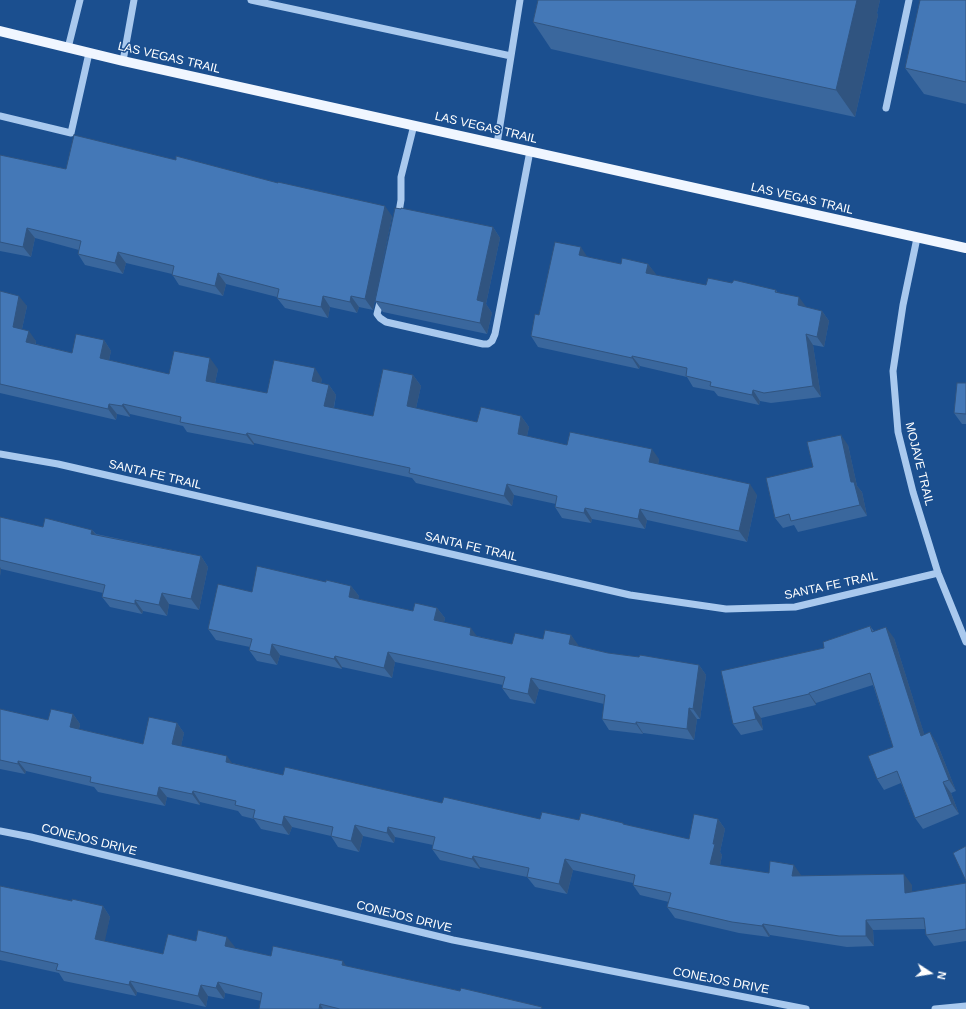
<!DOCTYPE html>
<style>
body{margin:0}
#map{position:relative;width:966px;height:1009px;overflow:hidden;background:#1b4f8f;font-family:Helvetica,sans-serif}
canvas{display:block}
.north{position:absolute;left:910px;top:953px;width:40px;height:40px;-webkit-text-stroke:3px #1b4f8f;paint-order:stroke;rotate:102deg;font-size:11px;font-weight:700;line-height:16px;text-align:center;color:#fff}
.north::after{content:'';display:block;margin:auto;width:14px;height:18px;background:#fff;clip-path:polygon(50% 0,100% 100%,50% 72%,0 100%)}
</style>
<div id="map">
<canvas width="966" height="1009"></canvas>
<div class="north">N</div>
</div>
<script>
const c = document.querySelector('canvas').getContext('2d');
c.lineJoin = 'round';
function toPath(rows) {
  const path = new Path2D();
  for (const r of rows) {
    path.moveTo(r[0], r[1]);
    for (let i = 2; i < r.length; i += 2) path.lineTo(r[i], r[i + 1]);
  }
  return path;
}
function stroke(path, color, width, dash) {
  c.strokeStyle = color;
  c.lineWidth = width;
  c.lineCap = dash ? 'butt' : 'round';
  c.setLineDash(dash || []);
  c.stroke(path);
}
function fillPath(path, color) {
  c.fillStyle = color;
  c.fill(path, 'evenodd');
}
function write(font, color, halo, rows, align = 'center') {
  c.font = font + ' Helvetica,sans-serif';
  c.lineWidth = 3;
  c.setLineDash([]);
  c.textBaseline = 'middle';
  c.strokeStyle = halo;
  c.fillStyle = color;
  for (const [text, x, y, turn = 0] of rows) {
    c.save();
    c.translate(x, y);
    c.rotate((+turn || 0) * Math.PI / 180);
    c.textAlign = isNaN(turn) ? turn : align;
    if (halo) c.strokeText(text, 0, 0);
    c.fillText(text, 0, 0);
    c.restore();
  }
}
const minor = toPath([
 [251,0,511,56],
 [68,48,80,0],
 [123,61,134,0],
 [886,108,909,0],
 [0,116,71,133,89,53],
 [497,144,520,0],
 [398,218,401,200,401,177,414,125],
 [917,238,903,305,893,371,898,432,913,492,938,573,966,642],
 [381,298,377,314,380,318,386,322,483,344,488,344,492,341,495,334,530,151],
 [0,454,58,464,630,595,726,609,795,607,938,573],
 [0,831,31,837,453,940,806,1009],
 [935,1009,966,1006]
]);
const major = toPath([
 [0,31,123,61,966,248]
]);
const wall = toPath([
 [538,0,880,0,877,13,878,15,855,117,757,96,551,49,533,22],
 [966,0,966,104,924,94,905,68],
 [0,155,66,169,392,216,373,310,359,307,357,313,330,307,328,318,285,308,277,298,277,297,226,284,223,296,179,285,172,274,126,263,123,274,85,265,78,254,79,250,35,238,31,257,0,251],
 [493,227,500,238,486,304,492,313,487,334,383,312,375,301],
 [588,257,621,264,648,264,656,275,706,285,732,283,776,290,778,293,806,307,822,311,829,321,824,347,813,345,821,397,771,403,760,401,759,405,718,396,714,391,693,387,687,377,640,366,639,369,538,347,531,336,539,315],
 [0,291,27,306,22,329,36,341,36,344,72,353,104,340,111,351,109,360,169,374,218,369,215,383,267,393,322,379,321,383,329,385,336,395,334,408,373,416,413,375,421,386,416,408,477,422,521,416,529,427,527,436,567,445,659,459,658,464,757,495,747,542,647,520,645,529,592,519,591,523,562,518,555,507,556,504,514,495,512,506,416,483,412,478,254,443,254,445,187,432,183,426,130,414,130,417,117,414,116,420,0,393],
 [966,383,966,424,962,424,954,413],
 [848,445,857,486,862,492,867,516,798,532,794,525,783,528,775,518,813,467],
 [0,517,43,527,92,530,96,534,201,556,208,567,199,610,169,604,167,616,143,611,142,614,110,607,102,597,103,593,1,569,0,576],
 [326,582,351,586,359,596,358,599,413,611,437,608,445,618,444,622,477,636,512,644,571,635,578,646,608,653,699,665,706,675,700,719,697,719,694,740,643,733,643,734,609,730,602,719,604,704,539,689,535,704,510,699,502,688,503,685,395,662,392,678,342,667,342,669,280,655,277,665,257,661,249,650,250,647,216,640,208,629,252,592],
 [870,626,874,631,894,638,924,734,937,743,956,791,951,793,959,814,923,829,915,818,901,783,884,790,877,779,893,747,873,685,816,703,816,705,761,718,763,730,741,735,733,724,824,648],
 [0,709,48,720,73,714,80,724,79,729,143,744,177,723,184,733,181,746,232,763,283,775,442,803,540,819,623,823,625,825,689,839,718,819,725,829,720,852,722,855,720,866,769,873,801,875,801,876,912,885,912,892,966,883,966,941,934,946,926,935,926,929,873,930,874,946,847,947,770,935,769,937,739,933,675,918,667,907,669,902,640,895,633,885,633,883,573,870,567,894,535,887,527,877,480,867,480,869,440,860,432,849,433,845,395,837,394,843,363,836,359,852,338,847,331,836,292,827,289,835,261,829,254,819,242,816,238,811,200,802,200,805,167,797,165,806,98,792,94,787,26,771,25,774,0,769],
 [0,886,72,901,103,906,110,917,104,941,163,954,196,941,235,947,235,948,271,956,346,966,543,1009,259,1009,261,1001,225,993,224,999,208,996,206,1007,137,992,136,996,64,981,59,973,0,960]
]);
const shadedWall = toPath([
 [857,0,880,0,877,13,878,15,855,117,836,90],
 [385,206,392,216,373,310,365,299],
 [493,227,500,238,486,304,492,313,487,334,480,323,477,300],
 [27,228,35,238,31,257,23,247],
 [581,247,588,258,579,255],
 [118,252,126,263,123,274,115,263],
 [648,264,656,274,654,284,646,273],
 [218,273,226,284,223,296,215,286],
 [19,296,27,306,20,338,13,327],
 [323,296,330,307,328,318,321,307],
 [351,296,359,307,357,313,350,302],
 [799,297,807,308,798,305],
 [822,311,829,321,824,347,817,337],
 [29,331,36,341,34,353,26,342],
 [806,334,813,345,821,397,813,386],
 [104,340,111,351,107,369,100,358],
 [632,356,640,366,639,369,632,358],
 [210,358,218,369,213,392,206,381],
 [315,368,322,379,319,392,312,381],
 [413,375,421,386,414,417,407,406],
 [329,385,336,395,332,416,324,406],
 [753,390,760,401,759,405,752,395],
 [109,404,117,414,116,420,108,409],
 [123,404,130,414,130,417,122,406],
 [521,416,529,427,525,445,518,434],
 [247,433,254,443,254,445,246,435],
 [841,435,848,445,857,486,862,492,867,516,860,505,851,482],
 [652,449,659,459,657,472,649,462],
 [507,484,514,495,512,506,504,496],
 [750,484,757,495,747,542,739,531],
 [585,508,592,519,591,523,584,513],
 [640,509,647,520,645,529,638,519],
 [92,530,100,540,91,534],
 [201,556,208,567,199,610,191,599],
 [0,567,1,569,0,576],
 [351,586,359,596,356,608,349,597],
 [162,593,169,604,167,616,159,605],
 [135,600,143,611,142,614,135,604],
 [437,608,445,618,442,631,434,620],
 [886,627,894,638,928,746,921,736],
 [471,628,479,639,470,635],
 [571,635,579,646,569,644],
 [272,644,280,655,277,665,270,655],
 [388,652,395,662,392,678,384,668],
 [335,656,342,667,342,669,334,659],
 [699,665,706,675,700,719,693,709],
 [531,678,539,689,535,704,528,694],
 [809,693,816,703,816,705,809,694],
 [753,707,761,718,763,730,756,719],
 [689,708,697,719,694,740,687,729],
 [73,714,80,724,77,738,70,727],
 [636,722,643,733,643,734,636,724],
 [177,723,184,733,179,755,172,744],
 [930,732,937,743,956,791,949,780],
 [227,756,235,767,226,762],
 [18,761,26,771,25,774,18,764],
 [943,782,951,793,959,814,952,804],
 [159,787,167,797,165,806,157,796],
 [193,791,200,802,200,805,192,794],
 [284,816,292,827,289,835,282,825],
 [718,819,725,829,720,852,722,855,718,875,710,864,713,844],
 [355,825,363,836,359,852,351,841],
 [388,827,395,837,394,843,387,833],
 [473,856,480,867,480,869,472,859],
 [565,859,573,870,567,894,559,884],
 [794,865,801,875,799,887,792,876],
 [904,874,912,885,912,904,905,893],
 [103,906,110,917,103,950,95,939],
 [866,920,873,930,874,946,866,936],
 [763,924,770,935,769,937,762,926],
 [227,937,235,947,233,956,225,946],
 [343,961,350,972,342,965],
 [130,981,137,992,136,996,129,985],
 [218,982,225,993,224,999,216,988],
 [201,985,208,996,206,1007,198,996],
 [320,1004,323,1009,319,1009]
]);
const building = toPath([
 [538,0,857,0,836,90,739,69,533,22,538,0],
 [920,0,966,0,966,82,905,68,920,0],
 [74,135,176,160,176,156,278,183,278,182,385,206,365,299,351,296,350,302,323,296,321,307,277,298,279,289,218,273,215,286,172,275,174,266,118,252,115,263,78,254,81,241,27,228,23,247,0,242,0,155,66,169,74,135],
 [395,208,401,209,401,208,493,227,477,300,484,302,480,323,375,301,395,208],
 [555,242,581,247,579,255,621,264,622,258,648,264,646,273,706,285,708,278,732,283,734,280,776,290,775,292,799,297,798,305,822,311,817,337,806,334,813,386,764,393,753,390,752,395,710,386,711,382,686,376,687,368,632,356,632,358,531,336,535,314,539,315,555,242],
 [0,291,19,296,13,327,29,331,26,342,72,353,76,334,104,340,100,358,169,374,174,351,210,358,206,381,267,393,274,360,315,368,312,381,329,385,324,406,373,416,383,369,413,375,407,406,477,422,481,407,521,416,518,434,567,445,570,432,652,449,649,462,750,484,739,531,640,509,638,519,585,508,584,513,555,507,557,496,507,484,504,496,409,473,410,468,247,433,246,435,180,422,181,417,123,404,122,406,109,404,108,409,0,384,0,291],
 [957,383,966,383,966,414,954,413,957,383],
 [841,435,851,482,854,482,860,505,791,521,789,514,775,518,766,478,813,467,807,442,841,435],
 [0,517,43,527,45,518,92,530,91,534,201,556,191,599,162,593,159,605,135,600,135,604,102,597,105,585,0,560,0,517],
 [257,566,326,582,326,580,351,586,349,597,413,611,415,603,437,608,434,620,471,628,470,635,512,644,515,633,543,639,545,630,571,635,569,644,608,653,639,657,640,655,699,665,693,709,689,708,687,729,636,722,636,724,602,719,605,695,531,678,528,694,502,688,505,677,388,652,384,668,335,656,334,659,272,644,270,655,249,650,252,639,208,629,218,584,252,592,257,566],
 [870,626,872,632,886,627,921,736,930,732,949,780,943,782,952,804,915,818,897,771,877,779,868,756,893,747,870,673,809,693,809,694,753,707,756,719,733,724,721,671,824,648,823,642,870,626],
 [0,709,48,720,51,709,73,714,70,727,143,744,149,717,177,723,172,744,227,756,226,762,283,775,285,767,442,803,444,797,540,819,542,812,579,820,581,813,623,823,623,824,689,839,694,814,718,819,713,844,715,844,710,864,769,873,770,861,794,865,792,876,904,874,905,893,966,883,966,929,926,935,924,918,866,920,866,936,839,936,763,924,762,926,732,922,667,907,671,893,633,885,635,875,565,859,559,884,527,877,529,868,473,856,472,859,432,849,435,837,388,827,387,833,355,825,351,841,331,836,333,827,284,816,282,825,253,818,255,810,235,805,236,801,193,791,192,794,159,787,157,796,90,782,91,777,18,761,18,764,0,760,0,709],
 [966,846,966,881,953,853,966,846],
 [0,886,72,901,72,899,103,906,95,939,163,954,168,934,196,941,198,930,227,937,225,946,271,956,273,946,343,961,342,965,460,991,461,988,542,1007,541,1009,340,1009,320,1004,319,1009,259,1009,262,993,218,982,216,988,201,985,198,996,130,981,129,985,56,970,58,964,0,951,0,886]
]);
const streetNames = [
 ["LAS VEGAS TRAIL",169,58,13],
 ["LAS VEGAS TRAIL",486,128,13],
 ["LAS VEGAS TRAIL",802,199,13],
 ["MOJAVE TRAIL",919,464,76],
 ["SANTA FE TRAIL",155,475,13],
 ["SANTA FE TRAIL",471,547,13],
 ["SANTA FE TRAIL",831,586,-12],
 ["CONEJOS DRIVE",89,840,14],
 ["CONEJOS DRIVE",404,917,14],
 ["CONEJOS DRIVE",721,981,11]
];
stroke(minor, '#a9c9ee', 7);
stroke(major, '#f0f6ff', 10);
fillPath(wall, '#3a679d');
fillPath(shadedWall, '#305480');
fillPath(building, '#4478b7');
stroke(building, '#305480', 1);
write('12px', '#fff', '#1b4f8f', streetNames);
</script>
